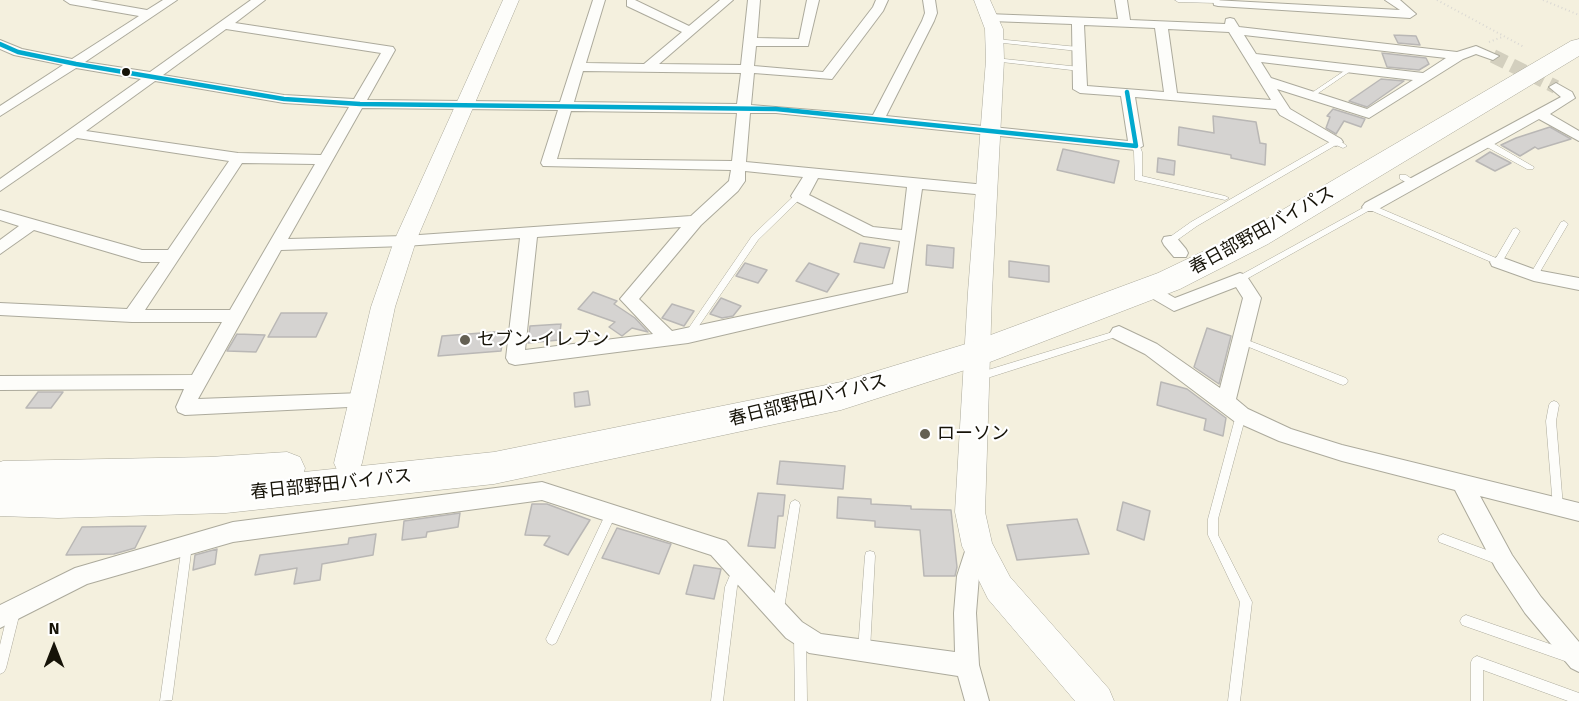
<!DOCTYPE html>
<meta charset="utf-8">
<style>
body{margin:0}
#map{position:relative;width:1579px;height:701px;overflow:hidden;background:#f4f0de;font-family:Signika,sans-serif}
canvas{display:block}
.north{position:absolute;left:24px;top:617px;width:60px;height:60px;-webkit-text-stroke:4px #fff;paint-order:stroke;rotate:0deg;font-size:16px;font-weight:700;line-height:24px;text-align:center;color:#161308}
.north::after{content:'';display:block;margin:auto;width:21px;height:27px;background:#161308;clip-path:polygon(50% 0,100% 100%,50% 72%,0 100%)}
</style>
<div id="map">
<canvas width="1579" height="701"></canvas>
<div class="north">N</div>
</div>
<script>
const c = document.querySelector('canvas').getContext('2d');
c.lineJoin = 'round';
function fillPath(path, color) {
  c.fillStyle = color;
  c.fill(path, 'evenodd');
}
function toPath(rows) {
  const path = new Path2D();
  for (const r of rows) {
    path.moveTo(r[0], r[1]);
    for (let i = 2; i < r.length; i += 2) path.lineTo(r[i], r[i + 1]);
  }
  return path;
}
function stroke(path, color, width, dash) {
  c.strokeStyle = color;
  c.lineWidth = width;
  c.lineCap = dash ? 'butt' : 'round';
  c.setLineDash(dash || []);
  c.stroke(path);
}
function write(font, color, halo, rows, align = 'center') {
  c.font = font + ' Signika,"Noto Sans JP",sans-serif';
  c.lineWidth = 4.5;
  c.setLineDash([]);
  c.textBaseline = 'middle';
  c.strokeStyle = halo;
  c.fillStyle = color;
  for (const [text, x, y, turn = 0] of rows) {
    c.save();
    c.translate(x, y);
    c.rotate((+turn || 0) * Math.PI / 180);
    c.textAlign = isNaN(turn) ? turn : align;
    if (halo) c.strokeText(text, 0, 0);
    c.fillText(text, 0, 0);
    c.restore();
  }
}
const building = toPath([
 [1394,35,1416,36,1420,45,1398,43,1394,35],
 [1382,53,1426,58,1429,64,1419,70,1387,67,1382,53],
 [1381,79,1404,81,1367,107,1349,101,1381,79],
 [1333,109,1365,119,1361,127,1344,121,1336,134,1326,128,1330,117,1327,116,1333,109],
 [1213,116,1256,122,1260,143,1266,144,1265,165,1231,158,1231,155,1178,145,1179,127,1214,133,1213,116],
 [1550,127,1571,139,1538,149,1535,147,1520,156,1501,145,1516,138,1550,127],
 [1063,149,1119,161,1114,183,1057,170,1063,149],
 [1490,152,1511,163,1495,171,1476,161,1490,152],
 [1158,158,1175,161,1174,175,1157,172,1158,158],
 [860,243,890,248,884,268,854,262,860,243],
 [927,245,954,248,953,268,926,265,927,245],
 [1009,261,1049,266,1049,282,1009,277,1009,261],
 [745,263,767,270,758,283,736,276,745,263],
 [809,263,839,274,827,292,796,281,809,263],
 [593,292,617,301,614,304,635,318,648,332,632,328,622,336,609,327,615,322,578,309,593,292],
 [721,298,741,306,733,316,722,318,710,314,721,298],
 [672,304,694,311,684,326,662,318,672,304],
 [281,313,327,313,316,337,268,337,281,313],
 [561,324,559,340,528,343,530,326,561,324],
 [1207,328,1231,336,1219,384,1194,367,1207,328],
 [507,331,505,345,502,345,501,351,438,356,442,336,507,331],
 [237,334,265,335,256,352,227,351,237,334],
 [1161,382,1187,389,1226,418,1223,436,1204,430,1206,419,1157,405,1161,382],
 [588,391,590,405,575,407,574,393,588,391],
 [38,392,63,392,51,408,26,408,38,392],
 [780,461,845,466,843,489,777,484,780,461],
 [758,493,785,495,783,516,778,516,775,548,748,546,758,493],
 [838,497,871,499,871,504,911,506,911,509,951,510,957,567,955,576,924,576,920,530,875,527,875,521,837,518,838,497],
 [1123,502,1150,511,1144,540,1117,530,1123,502],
 [532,504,547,504,590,520,568,555,544,545,550,536,525,535,532,504],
 [460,513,458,527,427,532,426,537,402,540,404,521,460,513],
 [1077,519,1089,554,1017,560,1007,525,1077,519],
 [146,526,135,548,114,554,66,555,82,527,146,526],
 [617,528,671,544,659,574,602,558,617,528],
 [376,534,373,555,322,564,320,580,294,584,297,568,255,575,260,555,348,544,349,538,376,534],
 [217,549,215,564,193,570,195,555,217,549],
 [694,565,721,569,714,599,686,594,694,565]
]);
const streetTunnel = toPath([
 [1493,56,1556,87]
]);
const path = toPath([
 [1437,0,1524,47],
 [1543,0,1579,15],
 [1489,42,1502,37]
]);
const lane = toPath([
 [1175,0,1219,0,1220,1,1217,3,1178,2,1175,0],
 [996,39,1078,47,1081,49,1078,51,994,42,993,41,996,39],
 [995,58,1080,67,1083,69,1080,71,993,61,992,60,995,58],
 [1350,67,1352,68,1352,70,1314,96,1310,96,1310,94,1350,67],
 [1333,140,1339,140,1347,146,1343,148,1336,145,1197,226,1173,243,1167,243,1166,241,1167,239,1191,222,1333,140],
 [1485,142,1491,142,1534,167,1533,169,1527,169,1485,146,1485,142],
 [1133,144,1139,144,1142,152,1142,176,1225,196,1229,198,1225,200,1135,180,1134,152,1132,146,1133,144],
 [1400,175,1406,175,1418,183,1417,185,1411,185,1400,179,1400,175],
 [796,194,802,194,803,196,758,240,692,336,686,336,685,334,686,332,752,236,796,194],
 [1370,204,1496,258,1513,229,1516,228,1520,231,1501,264,1498,265,1370,210,1243,281,1240,282,1236,279,1237,277,1370,204],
 [1564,221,1568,224,1537,277,1531,277,1530,275,1531,273,1561,222,1564,221],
 [1119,330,1122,331,1123,333,1122,335,978,381,975,380,973,377,975,374,978,373,1119,330],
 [1242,338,1346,378,1348,381,1346,384,1343,385,1340,384,1239,343,1238,341,1239,339,1242,338],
 [1554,401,1557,402,1559,405,1556,421,1563,507,1562,510,1558,512,1554,510,1553,507,1546,421,1549,405,1551,402,1554,401],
 [1241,411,1244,412,1246,415,1218,519,1218,535,1252,602,1240,701,1228,701,1240,602,1208,535,1208,519,1236,415,1238,412,1241,411],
 [795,500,799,502,800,505,784,609,782,613,778,614,774,613,772,609,790,505,791,502,795,500],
 [611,509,615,511,616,514,556,643,552,645,548,643,546,639,548,635,607,511,611,509],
 [1443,534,1503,556,1504,560,1503,564,1499,565,1439,542,1438,539,1439,536,1443,534],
 [187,540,191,542,192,545,172,700,160,701,182,545,183,542,187,540],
 [870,551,874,552,875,556,870,650,868,654,864,656,860,654,858,650,865,556,866,552,870,551],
 [738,565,742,566,743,570,737,587,723,701,711,701,725,587,734,566,738,565],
 [14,607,18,608,20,612,6,668,4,672,0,674,0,645,8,612,10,608,14,607],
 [1466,615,1579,654,1579,666,1462,625,1460,621,1462,617,1466,615],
 [800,631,804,633,806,637,807,701,795,701,794,637,796,633,800,631],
 [1477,656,1579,693,1579,701,1568,701,1483,670,1483,701,1471,701,1471,662,1473,658,1477,656]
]);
const street = toPath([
 [64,0,90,0,147,10,163,0,177,0,85,62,150,72,251,0,265,0,235,23,393,47,395,50,367,100,560,102,593,0,605,0,586,63,644,64,682,32,627,6,627,0,635,0,689,26,720,0,733,0,659,64,741,65,748,0,760,0,757,38,799,39,807,0,819,0,808,46,756,46,754,66,823,72,873,7,876,0,888,0,883,11,832,79,754,73,751,105,873,115,922,21,925,13,923,0,935,0,937,13,934,21,886,116,1128,141,1121,96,1080,93,1073,89,1072,24,991,21,987,20,987,14,1118,19,1115,0,1127,0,1130,20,1225,24,1226,19,1230,18,1234,19,1239,27,1457,52,1476,46,1499,56,1493,60,1476,54,1463,59,1369,118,1277,89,1290,109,1341,139,1343,142,1336,146,1280,115,1276,109,1135,97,1143,146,1136,150,776,113,750,113,746,162,986,185,994,190,986,195,922,189,907,292,688,343,515,365,509,363,506,358,520,238,405,246,281,250,198,399,362,393,369,396,371,401,369,406,185,415,178,412,176,407,184,389,0,390,0,376,192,375,222,322,132,322,0,315,0,303,127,309,160,262,142,262,34,230,0,254,0,240,19,226,0,220,0,210,142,250,168,250,229,161,77,138,0,191,0,179,141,79,76,68,0,116,0,106,63,65,14,55,0,49,0,40,22,49,72,59,139,16,70,4,64,0],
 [1084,25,1155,28,1164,92,1087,86,1084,25],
 [226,29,381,53,354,99,284,95,163,75,226,29],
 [1168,29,1229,32,1271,100,1177,93,1168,29],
 [1244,35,1446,58,1423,73,1256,54,1244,35],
 [1261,62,1413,80,1367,109,1271,78,1261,62],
 [583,71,741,73,737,104,574,102,583,71],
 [155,81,284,103,349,107,321,155,238,153,86,131,155,81],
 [362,108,558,110,541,163,543,166,731,170,729,181,691,216,405,236,288,239,362,108],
 [571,111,737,113,732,161,557,159,571,111],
 [242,163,315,164,230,310,145,310,242,163],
 [745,171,803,177,791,196,794,200,864,236,900,241,893,284,672,331,639,299,701,225,738,191,745,181,745,171],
 [818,178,907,187,902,230,873,227,809,195,818,178],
 [681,227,620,299,653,334,525,350,537,237,681,227],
 [1213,0,1400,10,1385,0,1400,0,1416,14,1410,18,1218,6,1214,5,1213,0],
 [1556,83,1572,92,1575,98,1550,114,1579,131,1579,141,1539,119,1375,211,1365,211,1362,207,1365,203,1561,97,1549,87,1556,83],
 [1170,236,1176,237,1186,249,1188,253,1186,257,1174,257,1164,245,1162,241,1164,237,1170,236],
 [1498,256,1536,270,1579,278,1579,290,1534,281,1492,266,1490,262,1498,256],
 [1240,273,1246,275,1261,298,1236,399,1248,409,1291,429,1342,445,1579,503,1579,521,1480,496,1512,555,1541,597,1579,642,1579,672,1571,668,1525,613,1496,569,1455,490,1342,461,1279,441,1234,421,1145,354,1113,338,1110,333,1113,328,1119,326,1157,344,1220,388,1243,298,1236,287,1174,311,1143,293,1141,289,1149,283,1175,298,1240,273],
 [542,482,726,541,802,622,821,634,955,652,954,613,957,576,969,539,977,536,985,539,988,546,979,576,976,613,979,665,989,701,965,701,958,676,809,653,786,638,711,555,542,500,233,542,87,584,0,628,0,605,75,568,233,522,542,482]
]);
const secondary = toPath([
 [503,0,519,0,416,241,395,307,362,463,358,472,348,475,338,472,334,463,371,307,394,241,503,0],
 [974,0,990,0,1003,29,1004,60,992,292,985,512,992,543,1010,577,1109,689,1114,701,1075,701,988,599,962,546,955,512,968,292,986,60,985,29,974,0]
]);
const highway = toPath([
 [1579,39,1579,56,1268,244,1180,289,990,362,841,410,494,484,226,513,58,518,0,516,0,462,3,461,210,457,287,452,300,457,305,468,304,472,494,452,841,382,969,343,1158,273,1248,230,1571,41,1579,39]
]);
const bus1 = toPath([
 [0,44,18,52,76,64,284,99,360,104,776,109,1136,146,1127,92]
]);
const markers = [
 [126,72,5,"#161308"],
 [465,340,6,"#646053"],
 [925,434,6,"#646053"]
];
const streetNames = [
 ["春日部野田バイパス",1262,231,-29],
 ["春日部野田バイパス",808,401,-14],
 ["春日部野田バイパス",331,485,-6]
];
const poiNames = [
 ["セブン-イレブン",477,340],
 ["ローソン",937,434]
];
fillPath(building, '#d5d3d1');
stroke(building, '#b9b7b5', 1.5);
stroke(streetTunnel, '#d3cfbe', 14, [14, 7]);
stroke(lane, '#acaa9c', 1);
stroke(street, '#acaa9c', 2);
stroke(secondary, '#acaa9c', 1);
stroke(highway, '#acaa9c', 1);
stroke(path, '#dad8d3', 2, [1, 3]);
fillPath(lane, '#fdfdfa');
fillPath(street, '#fdfdfa');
fillPath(secondary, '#fdfdfa');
fillPath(highway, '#fdfdfa');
stroke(bus1, '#00a9ce', 4.5);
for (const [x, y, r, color] of markers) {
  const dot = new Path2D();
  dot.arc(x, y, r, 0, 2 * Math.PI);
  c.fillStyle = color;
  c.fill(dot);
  stroke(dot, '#fff', 2);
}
write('18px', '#161308', '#fff', streetNames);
write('18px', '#161308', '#fff', poiNames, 'left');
</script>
